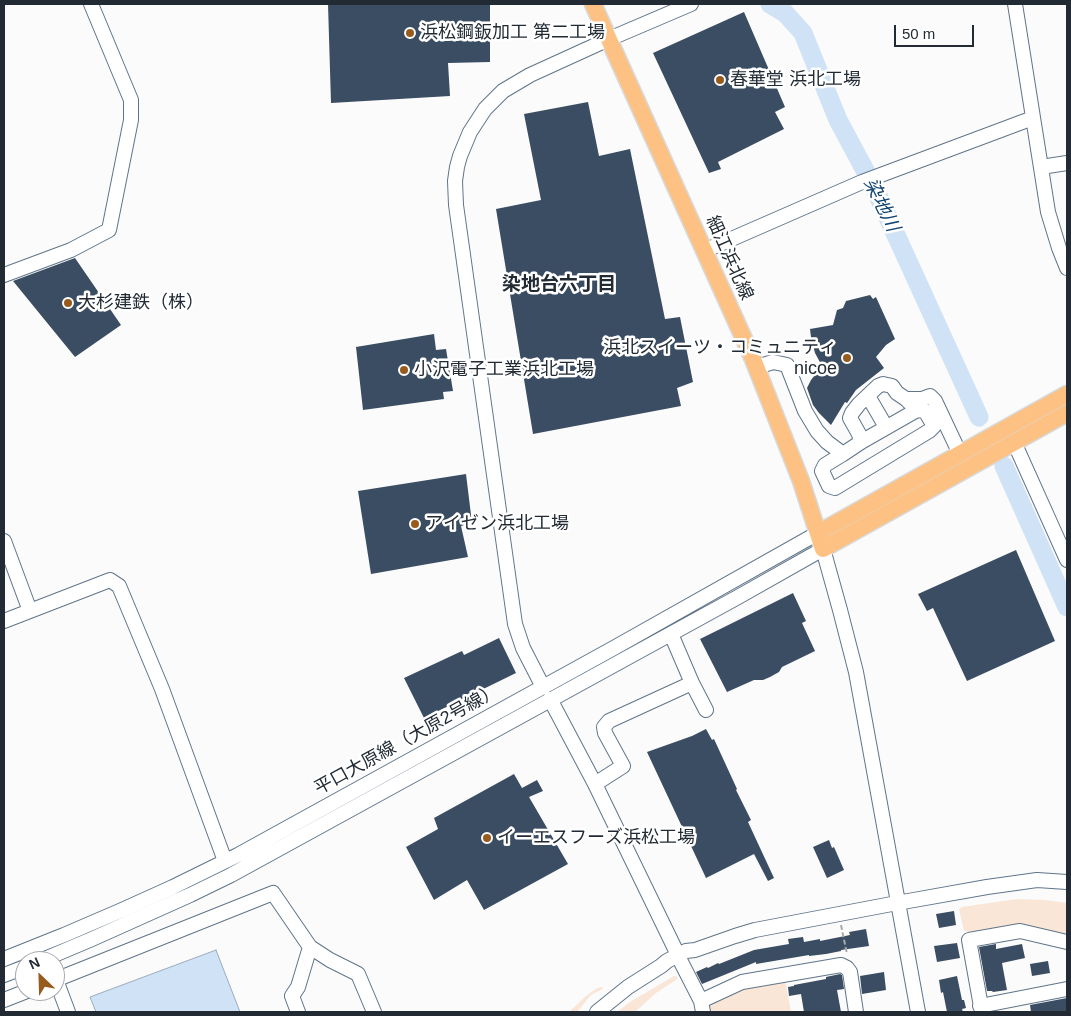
<!DOCTYPE html>
<meta charset="utf-8">
<style>
body{margin:0}
#map{position:relative;width:1071px;height:1016px;overflow:hidden;background:#fbfbfb;font-family:Helvetica,sans-serif}
canvas{display:block}
.frame{position:absolute;inset:0;border:5px solid #222b34;pointer-events:none}
.north{position:absolute;left:15px;top:951px;width:50px;height:50px;box-sizing:border-box;background:#fff;border:1px solid #a7aaae;border-radius:50%;rotate:336deg;font-size:14px;font-weight:700;line-height:20px;text-align:center;color:#222b34}
.north::after{content:'';display:block;margin:auto;width:18px;height:22px;background:#975b1d;clip-path:polygon(50% 0,100% 100%,50% 72%,0 100%)}
.scale{position:absolute;left:894px;top:25px;width:80px;height:22px;box-sizing:border-box;border:2px solid #222b34;border-top:0;padding-left:6px;font-size:15px;line-height:18px;white-space:nowrap;color:#222b34;-webkit-text-stroke:4px #fff;paint-order:stroke}
</style>
<div id="map">
<canvas width="1071" height="1016"></canvas>
<div class="frame"></div>
<div class="north">N</div>
<div class="scale">50 m</div>
</div>
<script>
const c = document.querySelector('canvas').getContext('2d');
c.lineJoin = 'round';
function fillPath(path, color) {
  c.fillStyle = color;
  c.fill(path, 'evenodd');
}
function toPath(rows) {
  const path = new Path2D();
  for (const r of rows) {
    path.moveTo(r[0], r[1]);
    for (let i = 2; i < r.length; i += 2) path.lineTo(r[i], r[i + 1]);
  }
  return path;
}
function stroke(path, color, width, dash) {
  c.strokeStyle = color;
  c.lineWidth = width;
  c.lineCap = dash ? 'butt' : 'round';
  c.setLineDash(dash || []);
  c.stroke(path);
}
function write(font, color, halo, rows, align = 'center') {
  c.font = font + ' Helvetica,"Noto Sans JP",sans-serif';
  c.lineWidth = 5;
  c.setLineDash([]);
  c.textBaseline = 'middle';
  c.strokeStyle = halo;
  c.fillStyle = color;
  for (const [text, x, y, turn = 0] of rows) {
    c.save();
    c.translate(x, y);
    c.rotate((+turn || 0) * Math.PI / 180);
    c.textAlign = isNaN(turn) ? turn : align;
    if (halo) c.strokeText(text, 0, 0);
    c.fillText(text, 0, 0);
    c.restore();
  }
}
const green = toPath([
 [1017,899,1045,900,1067,903,1067,934,1018,924,977,932,964,931,959,909,962,907],
 [674,976,678,977,676,980,656,993,635,1012,617,1012,630,1002],
 [785,980,791,1012,706,1012,711,1003,742,988],
 [602,987,603,989,591,995,577,1012,569,1012,586,996,597,988]
]);
const water = toPath([
 [216,950,240,1012,96,1012,90,997,216,950]
]);
const river = toPath([
 [770,4,785,13,803,33,838,120,875,189,979,417],
 [1004,466,1067,607]
]);
const building = toPath([
 [328,4,490,4,490,62,448,63,450,96,331,103],
 [744,12,785,107,775,112,784,129,718,162,721,169,709,173,653,53],
 [588,102,599,156,630,149,665,319,680,317,693,382,677,388,681,406,533,434,496,209,541,200,524,114],
 [75,258,121,325,75,357,13,281],
 [870,295,873,299,876,297,895,339,886,345,876,357,884,368,856,390,847,403,845,402,831,425,819,413,813,405,807,388,811,380,822,366,815,353,811,337,810,329,833,325,837,310,843,308,846,301],
 [434,334,436,350,446,349,453,391,443,392,444,399,363,410,356,347],
 [466,474,472,523,461,526,468,557,371,574,358,491],
 [1016,550,1055,641,967,681,933,608,927,611,918,594],
 [793,593,806,621,802,623,815,651,782,667,779,672,770,677,763,680,754,680,727,692,700,639],
 [499,638,516,673,424,718,404,678,462,651,464,655],
 [706,729,712,740,714,739,737,789,736,790,751,820,748,822,774,878,768,881,754,854,706,878,647,752,692,736],
 [514,774,522,788,537,780,543,791,529,797,568,864,484,910,467,880,434,900,406,847,438,829,434,818],
 [829,840,832,848,834,847,844,870,827,878,813,847],
 [954,911,956,925,939,928,936,914],
 [866,929,869,946,841,950,841,951,826,954,809,956,809,955,756,964,756,962,702,984,696,972,707,967,708,968,718,963,719,964,754,950,789,944,788,939,803,937,804,942,820,939,820,941,850,935,849,932],
 [957,943,960,958,937,962,934,946],
 [996,944,996,949,1022,944,1025,958,1002,963,1007,990,993,992,992,991,987,991,979,947],
 [1048,961,1050,973,1032,976,1030,964],
 [884,972,886,990,862,994,860,976],
 [840,974,842,975,844,989,837,990,841,1012,804,1012,801,994,789,996,788,987,794,986,794,985,826,979,826,977],
 [957,976,962,1000,964,1000,966,1008,962,1009,963,1012,947,1012,943,992,941,993,939,980],
 [1067,998,1067,1012,1031,1012,1030,1005]
]);
const path = toPath([
 [841,925,847,954]
]);
const minor = toPath([
 [1015,4,1048,212,1059,248,1067,268],
 [1041,167,1067,163],
 [704,251,862,182,1033,118],
 [4,275,71,250,109,230,131,120,131,100,91,4],
 [757,367,773,362,787,365,805,411,817,431,827,442,843,454,861,442,917,410,925,411,934,426,929,431,835,488,829,486,822,471,825,465,843,454],
 [868,396,886,427],
 [906,399,922,399,930,396,935,401,960,454],
 [861,442,859,434,850,418,852,413,859,404,878,386,883,384,892,386,897,393,906,399,917,410],
 [1014,442,1067,560],
 [4,541,30,611],
 [4,621,110,580,119,586,162,689,225,861],
 [671,634,692,683,706,710],
 [543,687,523,648,515,624,456,205,455,181,457,167,460,156,470,132,485,109,503,91,530,75,609,39,691,4],
 [550,699,595,784,678,955],
 [595,784,623,766,605,733,604,727,609,721,692,683],
 [310,947,330,960,358,974,374,1012],
 [4,959,64,935,122,910,173,887,238,855,612,649,818,533],
 [680,960,701,1001],
 [40,961,92,939,190,895,231,875,738,597,823,549,840,610,856,672,918,1012],
 [4,975,25,967],
 [55,980,273,893,310,947,298,987,292,996,298,1012],
 [56,980,68,1012],
 [4,1000,27,991],
 [980,1006,1067,989],
 [597,1012,628,987,661,966,667,961,686,951,695,950,735,936,755,930,897,903,987,887,1037,880,1067,882],
 [703,1012,701,1001,742,982,841,965,847,968,850,972,856,1012],
 [982,1012,969,940,1020,931,1067,942]
]);
const major = toPath([
 [593,4,753,359,801,481,823,549,1067,413],
 [818,533,1067,394]
]);
const markers = [
 [410,33,5,"#975b1d"],
 [720,80,5,"#975b1d"],
 [68,303,5,"#975b1d"],
 [847,358,5,"#975b1d"],
 [404,370,5,"#975b1d"],
 [415,524,5,"#975b1d"],
 [487,838,5,"#975b1d"]
];
const poiNames = [
 ["浜松鋼鈑加工 第二工場",420,33],
 ["春華堂 浜北工場",730,80],
 ["大杉建鉄（株）",78,303],
 ["浜北スイーツ・コミュニティ",837,348,"right"],
 ["nicoe",837,369,"right"],
 ["小沢電子工業浜北工場",414,370],
 ["アイゼン浜北工場",425,524],
 ["イーエスフーズ浜松工場",497,838]
];
const streetNames = [
 ["細江浜北線",729,258,66],
 ["平口大原線（大原2号線）",407,740,-29]
];
const waterNames = [
 ["染地川",881,205,64]
];
const neighbourhoodNames = [
 ["染地台六丁目",559,285]
];
fillPath(green, '#f9e6d7');
fillPath(water, '#cfe2f6');
stroke(water, '#9babbc', 1);
stroke(river, '#cfe2f6', 19);
fillPath(building, '#3a4d62');
stroke(minor, '#60758a', 16);
stroke(major, '#d7d9da', 19);
stroke(path, '#a6aaad', 2, [5, 2.5]);
stroke(minor, '#fff', 14);
stroke(major, '#fdc283', 16);
for (const [x, y, r, color] of markers) {
  const dot = new Path2D();
  dot.arc(x, y, r, 0, 2 * Math.PI);
  c.fillStyle = color;
  c.fill(dot);
  stroke(dot, '#fff', 2);
}
write('18px', '#222b34', '#fff', poiNames, 'left');
write('18px', '#222b34', '#fff', streetNames);
write('italic 19px', '#124572', '#fff', waterNames);
write('bold 19px', '#222b34', '#fff', neighbourhoodNames);
</script>
